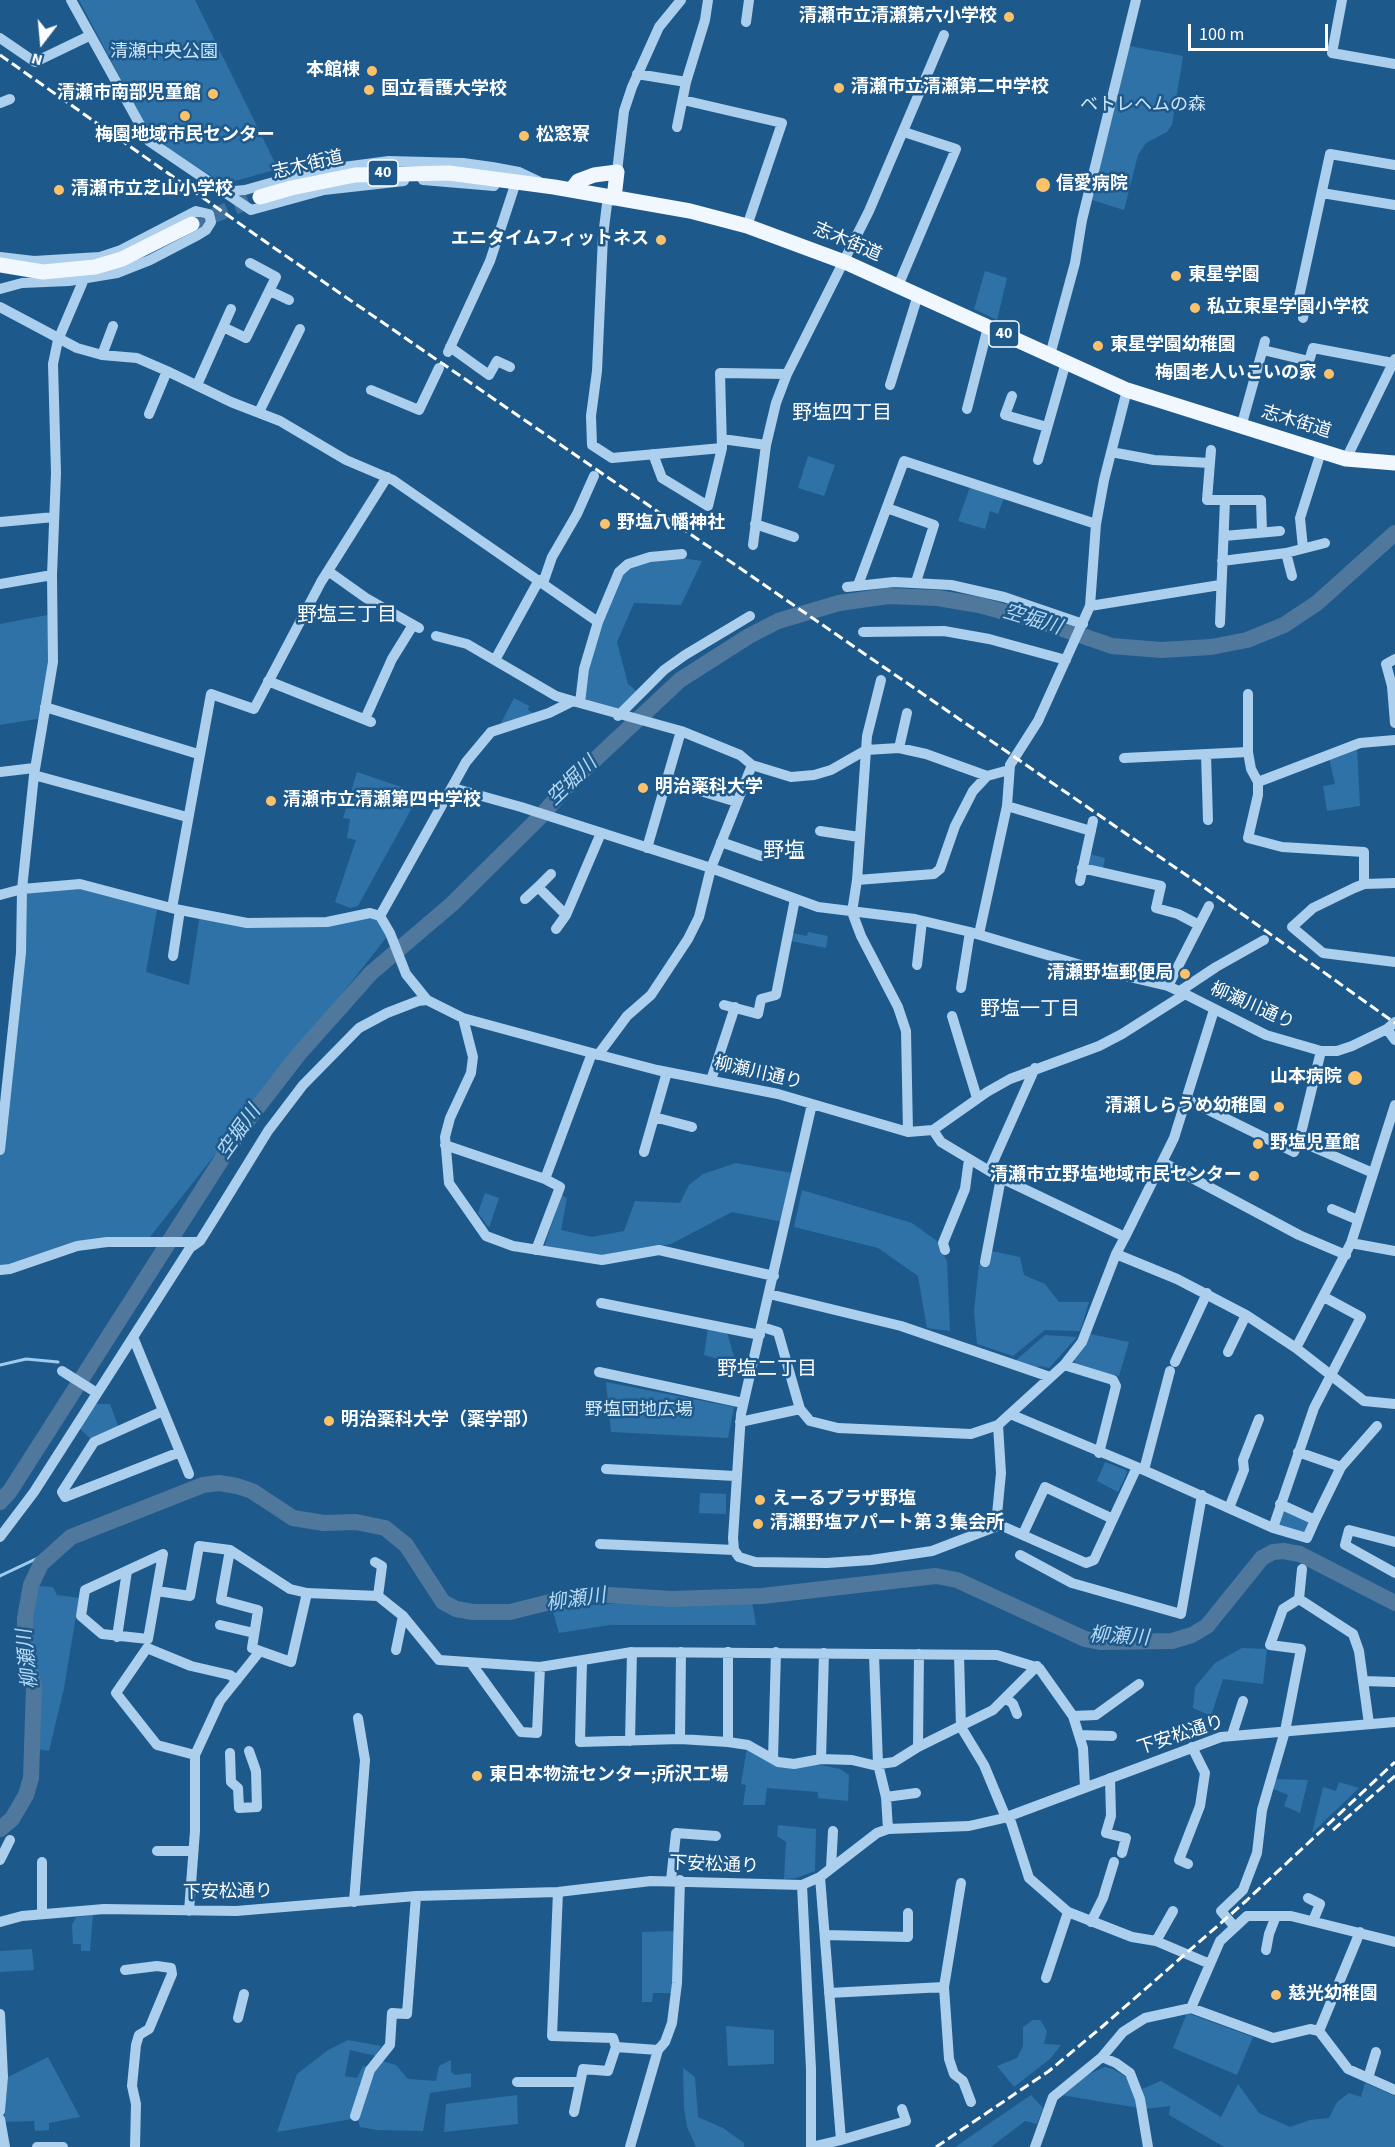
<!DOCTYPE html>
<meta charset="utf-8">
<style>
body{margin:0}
#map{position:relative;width:1395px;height:2147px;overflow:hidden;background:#1e598c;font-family:"Source Sans 3",sans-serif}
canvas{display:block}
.north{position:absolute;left:12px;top:12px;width:60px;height:60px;-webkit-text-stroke:4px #1e598c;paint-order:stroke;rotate:196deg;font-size:16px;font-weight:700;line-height:24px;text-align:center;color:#fff}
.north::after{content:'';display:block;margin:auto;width:21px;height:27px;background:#fff;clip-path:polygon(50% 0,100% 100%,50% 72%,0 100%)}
.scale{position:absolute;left:1188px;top:24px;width:140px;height:27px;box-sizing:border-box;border:3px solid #fff;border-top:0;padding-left:8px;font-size:18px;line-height:21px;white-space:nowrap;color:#fff;-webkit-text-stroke:4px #1e598c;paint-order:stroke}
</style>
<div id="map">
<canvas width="1395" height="2147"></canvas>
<div class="north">N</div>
<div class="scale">100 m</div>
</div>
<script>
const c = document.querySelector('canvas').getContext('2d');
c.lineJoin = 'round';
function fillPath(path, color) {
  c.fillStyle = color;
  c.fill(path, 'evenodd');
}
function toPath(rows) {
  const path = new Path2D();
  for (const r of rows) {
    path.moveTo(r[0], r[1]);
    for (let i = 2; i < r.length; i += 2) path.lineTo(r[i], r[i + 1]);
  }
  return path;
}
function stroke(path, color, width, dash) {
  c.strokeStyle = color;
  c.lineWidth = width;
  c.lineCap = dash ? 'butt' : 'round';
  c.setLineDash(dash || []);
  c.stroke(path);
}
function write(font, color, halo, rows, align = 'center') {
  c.font = font + ' "Source Sans 3","Noto Sans JP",sans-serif';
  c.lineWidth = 5;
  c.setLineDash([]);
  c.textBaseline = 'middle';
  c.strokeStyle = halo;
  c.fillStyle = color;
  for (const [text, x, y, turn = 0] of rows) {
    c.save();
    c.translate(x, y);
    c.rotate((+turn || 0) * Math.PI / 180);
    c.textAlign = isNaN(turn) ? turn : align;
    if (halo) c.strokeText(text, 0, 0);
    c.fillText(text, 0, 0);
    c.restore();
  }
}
const green = toPath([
 [79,0,195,0,278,169,224,184,152,138],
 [1124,45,1183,56,1172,125,1167,132,1146,143,1138,155,1124,210,1089,199],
 [985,271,1007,278,997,320,974,309],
 [808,456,835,465,824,496,798,488],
 [971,484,1005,495,998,514,990,511,985,529,958,521],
 [682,558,702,561,681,605,634,603,617,642,628,684,640,694,618,716,580,703,594,630,628,564],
 [53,614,43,718,0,725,0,624],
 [514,698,529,706,528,710,535,714,500,725],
 [1357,747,1360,806,1327,811,1323,786,1335,784,1329,758],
 [357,772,425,795,420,807,413,806,358,906,350,908,335,902,356,840,347,838,350,819,343,818],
 [1085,853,1105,858,1102,873,1082,868],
 [80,884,158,904,146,972,189,985,200,914,294,924,370,913,390,933,150,1237,107,1242,0,1270,0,1150,22,889],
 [808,932,828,936,826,948,791,941,792,933,807,936],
 [736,1163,792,1173,783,1222,732,1212,671,1244,602,1255,544,1247,562,1195,567,1198,561,1230,592,1237,624,1231,635,1201,680,1203,689,1185,703,1174],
 [802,1190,912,1223,937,1241,947,1261,950,1331,927,1328,918,1276,878,1248,794,1227],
 [485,1193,499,1198,489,1228,478,1213],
 [991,1251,1020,1257,1024,1275,1045,1284,1059,1302,1089,1302,1080,1331,1045,1330,1013,1356,977,1344,974,1311,979,1264,987,1266],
 [708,1328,727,1332,736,1364,704,1355],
 [1090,1334,1129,1342,1119,1376,1076,1366,1074,1360],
 [1045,1335,1077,1337,1049,1368,1040,1366,1037,1368,1015,1361],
 [606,1382,734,1407,728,1438,611,1432],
 [94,1404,110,1404,120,1431,94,1442,77,1426],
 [1105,1462,1126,1470,1127,1473,1118,1492,1097,1481],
 [700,1493,726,1494,726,1514,699,1513],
 [1280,1504,1315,1520,1307,1538,1273,1528],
 [39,1586,53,1587,57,1595,79,1598,64,1688,49,1751,37,1749,38,1689,28,1647,30,1611],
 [752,1601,756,1625,610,1625,559,1633,552,1608,633,1602],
 [1242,1648,1267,1649,1263,1684,1223,1679,1211,1716,1193,1708,1195,1687,1215,1663],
 [747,1748,777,1765,816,1764,840,1769,849,1775,848,1801,818,1798,818,1792,767,1788,765,1805,743,1805,746,1785,741,1784],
 [1273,1779,1308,1780,1300,1813,1284,1806,1288,1795,1271,1788],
 [1339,1782,1359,1788,1312,1833,1323,1787,1336,1791],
 [778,1825,816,1829,815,1871,796,1878,784,1879,786,1842,777,1836],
 [93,1915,90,1951,81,1951,81,1944,73,1944,72,1925,76,1917],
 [674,1931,673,1993,653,1993,652,2002,642,2002,642,1932],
 [32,1949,34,1970,0,1972,0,1951],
 [1187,2013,1253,2037,1237,2075,1173,2048],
 [1033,2020,1040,2020,1047,2031,1044,2044,1061,2045,1051,2058,1014,2087,997,2066,1017,2058,1023,2046,1023,2027],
 [726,2026,774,2030,774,2064,728,2066],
 [348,2040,381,2046,376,2056,350,2050,345,2076,357,2078,363,2066,369,2067,352,2119,277,2132,297,2074,328,2050],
 [48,2057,80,2117,49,2123,49,2130,35,2131,34,2121,4,2122,8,2077],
 [451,2060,451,2072,455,2075,471,2073,471,2087,430,2093,423,2131,377,2130,360,2127,357,2116,372,2070,382,2061,396,2065,408,2079,436,2081,439,2066],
 [1105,2067,1113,2069,1128,2078,1139,2108,1061,2095,1084,2076],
 [683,2068,695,2077,698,2117,723,2128,744,2143,744,2147,696,2147,687,2127,684,2108],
 [1161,2081,1221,2117,1238,2084,1259,2113,1290,2127,1310,2120,1329,2118,1337,2102,1349,2093,1361,2097,1365,2083,1395,2096,1395,2147,1224,2147,1169,2115,1170,2106,1145,2109,1142,2089],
 [517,2095,518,2124,444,2132,446,2104],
 [1031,2095,1043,2108,1037,2124,1025,2121,991,2147,955,2147]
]);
const stream = toPath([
 [0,1365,26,1359,58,1362],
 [0,1576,57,1549]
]);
const river = toPath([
 [0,1502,10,1491,243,1126,298,1055,371,973,452,904,540,817,570,783,680,680,749,636,778,621,839,603,888,596,938,598,979,605,1042,622,1112,646,1161,650,1211,647,1247,640,1284,625,1317,603,1395,533],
 [0,1829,12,1819,26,1795,31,1778,34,1687,25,1645,25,1618,31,1585,41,1564,71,1537,203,1485,219,1483,237,1486,252,1491,293,1518,324,1523,356,1522,385,1528,406,1545,443,1602,456,1609,473,1612,510,1612,566,1598,594,1594,671,1599,762,1596,936,1576,957,1580,1085,1639,1100,1642,1172,1641,1192,1635,1207,1626,1262,1558,1273,1552,1283,1551,1300,1554,1395,1603]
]);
const majorTunnel = toPath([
 [192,224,260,197]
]);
const minor = toPath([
 [71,0,149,141,251,210,324,190,404,181],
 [1342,0,1332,53,1395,64],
 [746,22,749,0],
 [0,38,35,62,89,36],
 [637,74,686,82],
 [683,100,782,123,747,226],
 [0,103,10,99],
 [677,127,686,82,705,20,708,0],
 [617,172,624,111,632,87,659,27,681,0],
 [423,180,494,186],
 [224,192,245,190,313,171,389,161,463,163,492,167,519,172,538,181],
 [1322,193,1395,205],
 [608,196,603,236,597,371,591,416,592,445,612,458,722,448,720,373,787,374],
 [0,257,34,261,100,257,121,250,196,211,209,214,211,222,206,230,198,235,150,260,117,273,69,281,22,283,0,289],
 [898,286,956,149,904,132],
 [270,291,289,300],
 [0,307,77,348,102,355,137,358,167,371,231,402,280,421,346,460,393,480,598,622,584,669,580,703,681,731,740,755,752,765,711,868,818,907,915,919,970,932,1091,968,1168,986,1185,994],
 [1303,318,1305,307,1299,297,1330,154,1395,165],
 [223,327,246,338,276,277,250,263],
 [450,347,489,375,497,361,510,367],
 [1263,350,1309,361,1313,348,1393,363],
 [448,352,490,261,516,182],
 [102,355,113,326],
 [1050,355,1075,263,1082,220,1136,0],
 [197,385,231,309],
 [890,385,918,295],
 [371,390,419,410,439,368],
 [1012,396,1005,415,1047,427],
 [967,409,988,327],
 [259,412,300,329],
 [149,414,167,371],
 [1241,427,1265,341],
 [722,439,766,445],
 [1211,450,1207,500,1261,500,1262,532],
 [1111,452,1154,460,1210,463],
 [653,454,662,478,708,506,722,448],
 [1346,459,1395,359],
 [1038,460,1066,362],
 [887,508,934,525,916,582],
 [0,522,54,517],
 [755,524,794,537],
 [1224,536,1280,531],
 [753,545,766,445,776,403,787,374,869,211,944,35],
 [1303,548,1300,518,1321,452],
 [1286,553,1292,576],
 [1222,561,1286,553,1325,543],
 [328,571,366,598,419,628],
 [543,583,552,557,577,514,594,476],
 [0,584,52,575],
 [858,585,904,461,1096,524],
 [847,587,894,582,951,585,1004,597,1083,624],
 [1090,606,1220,585],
 [598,622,619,572,628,564,650,557,682,554],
 [1220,623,1225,500],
 [863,632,944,631,989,639,1066,660],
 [436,636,467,644,556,696,573,701],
 [1395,659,1386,664,1392,686,1395,723],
 [495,660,539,580],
 [881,680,867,736,857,880,852,912,861,936,898,1007,906,1031,908,1132],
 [268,681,371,722],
 [45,707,198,754],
 [618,716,664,670,685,655,750,616],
 [365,719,392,659,413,625],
 [899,748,907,713],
 [1248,752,1248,694],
 [1206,755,1208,820],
 [1124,758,1248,752,1251,769,1258,782],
 [752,765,791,777,814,775,831,770,866,750,899,748,926,754,987,776],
 [0,772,34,768],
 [34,775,187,817],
 [667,781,737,802],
 [453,788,521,807,711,868,699,917,688,939,651,995,627,1016,598,1055],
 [1007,806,1091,831],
 [820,831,859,837],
 [721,842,761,856],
 [647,848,681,731],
 [1082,868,1161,886,1156,908,1178,914,1199,925],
 [857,880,934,874,940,869,955,826,973,791,987,776,1009,770],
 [1080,881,1093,821],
 [1395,883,1364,884,1354,888,1313,908,1292,927,1323,953,1395,962],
 [1364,884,1364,852,1282,847,1248,838,1258,795,1258,782,1360,743,1395,740],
 [538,887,551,874],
 [0,895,22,889,80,884,175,909,247,923,327,922,370,913,380,916,390,933,406,974,427,1000],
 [525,899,538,887,566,915],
 [172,908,211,694,254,709,321,582,387,477],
 [380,916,466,762,491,732,549,713,573,701,580,703],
 [556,929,566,915,601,833],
 [979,934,1007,806,1010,765,1038,721,1090,606,1096,524,1104,480,1127,390],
 [173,956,180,910],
 [917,965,922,921],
 [1168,986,1209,906],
 [961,988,970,932],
 [1180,991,1216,967,1264,940],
 [724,1005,758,1014,761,999,776,995,795,899],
 [952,1016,977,1098],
 [463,1018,473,1057,471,1073,450,1118,445,1137,449,1183,486,1236,513,1246,602,1260,659,1250,774,1276],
 [1395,1022,1387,1029,1395,1040],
 [711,1080,735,1007],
 [1188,1100,1294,1152,1299,1141,1373,1173],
 [812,1104,741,1414,733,1538,734,1550,739,1557,755,1562,827,1563,871,1560,932,1551,1000,1525,1086,1563,1094,1560,1137,1467],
 [654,1117,692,1127],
 [933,1130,941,1142,1001,1178,1125,1237,1116,1254,1177,1279,1246,1315,1296,1348,1364,1401,1395,1404],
 [1299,1141,1321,1051],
 [445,1145,545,1179],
 [0,1150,21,953,22,889,34,775,53,662,52,575,56,473,53,364,58,340,84,279],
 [644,1152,667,1072],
 [1164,1163,1299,1235,1346,1255],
 [989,1171,1035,1068],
 [1332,1209,1358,1220],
 [1125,1237,1174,1138,1214,1010],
 [1351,1243,1395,1251],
 [536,1250,560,1187,545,1179,592,1053],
 [945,1250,943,1243,965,1189,969,1159],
 [985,1262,1001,1178],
 [0,1270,10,1269,77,1246,107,1242,196,1242],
 [769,1294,901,1326,1050,1377],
 [601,1303,760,1335],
 [762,1327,778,1332,800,1409,810,1421,838,1428,971,1434,998,1425,1064,1365,1082,1342,1116,1254],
 [133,1337,189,1474],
 [1296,1348,1351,1243,1395,1105],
 [1228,1352,1246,1315],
 [1175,1362,1207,1293],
 [1064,1365,1113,1380,1116,1386,1099,1453],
 [62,1371,97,1393],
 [599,1372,743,1403],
 [163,1411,94,1442,62,1492,65,1497,180,1452],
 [1010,1414,1137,1467,1273,1528,1314,1408,1361,1317,1324,1297],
 [740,1422,800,1409],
 [1298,1452,1341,1467],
 [606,1469,735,1476],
 [1144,1470,1170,1371],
 [1280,1504,1315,1520,1341,1467,1377,1426],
 [1229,1508,1244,1470,1243,1460,1259,1419],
 [996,1525,1001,1473,998,1425],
 [1273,1528,1307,1538,1315,1520],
 [1023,1534,1045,1487,1113,1519],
 [0,1537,34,1492,190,1248,200,1241,215,1217,268,1131,303,1085,359,1028,387,1013,418,1001,427,1000,463,1018,592,1053,657,1070,778,1094,908,1132,933,1130,987,1092,1010,1079,1099,1046,1122,1034,1185,994,1266,1035,1321,1051,1337,1051,1352,1046,1387,1029],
 [1395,1542,1349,1530,1345,1545,1395,1573],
 [600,1544,734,1550],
 [163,1554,148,1639,102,1634,81,1616,85,1590,163,1554],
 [1020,1555,1072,1583,1181,1614,1202,1495],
 [375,1562,382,1566,378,1596],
 [157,1591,190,1596,199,1546,230,1550],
 [1299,1599,1353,1634,1359,1651,1369,1724],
 [220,1625,254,1633],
 [117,1637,127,1571],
 [396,1650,403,1616],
 [260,1651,252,1648,258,1610,221,1600,230,1550,290,1589,307,1593,378,1596,403,1616,439,1660,540,1667,632,1652,997,1655,1039,1668,1073,1716,1083,1748,1085,1787],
 [874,1655,878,1764,886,1797,888,1829],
 [959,1655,961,1727,984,1765,1004,1813,1011,1822,1029,1878,1068,1912,1132,1937,1156,1941,1210,1964],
 [582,1661,580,1742,680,1739,728,1742,748,1745,778,1762,794,1764,821,1759,852,1760,873,1765,894,1762,918,1747,993,1710,1037,1666],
 [471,1663,521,1732,537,1733,540,1667],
 [1363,1681,1395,1682],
 [1006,1698,1013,1704,1017,1714],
 [1073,1716,1096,1715,1139,1684],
 [1079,1735,1112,1736],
 [1232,1735,1243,1701],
 [680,1739,681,1652],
 [630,1741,632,1652],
 [728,1742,728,1652],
 [918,1747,919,1654],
 [230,1753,231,1782,238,1788,239,1808,257,1807,256,1771,249,1751],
 [195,1755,157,1745,116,1693,147,1648,191,1666,230,1675,237,1680],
 [773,1759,776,1652],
 [821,1759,824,1653],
 [1110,1778,1111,1816,1106,1833,1126,1838,1122,1853],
 [886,1797,916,1793],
 [157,1851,193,1851],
 [0,1860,10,1840],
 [42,1862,42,1914],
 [1188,1864,1179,1860,1200,1806,1205,1773,1192,1747],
 [831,1868,833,1831],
 [671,1880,676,1833,716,1836],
 [961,1883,944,1987,949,2059,954,2074,963,2081,971,2102],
 [802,1885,811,2069,811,2147],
 [558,1892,552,2036,613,2038,616,2047],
 [1308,1898,1320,1904,1313,1921],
 [354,1902,365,1760,358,1718],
 [189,1911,195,1831,195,1755,220,1701,260,1651,291,1662,307,1593],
 [0,1922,22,1916,104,1909,236,1911,416,1896,558,1892,651,1881,802,1885,820,1877,877,1833,888,1829,969,1826,1004,1818,1221,1737,1395,1722],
 [1091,1922,1103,1898,1114,1862],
 [1234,1926,1221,1911,1243,1890,1257,1853,1262,1810,1285,1731,1301,1649,1270,1645,1283,1609,1299,1599,1302,1569],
 [1360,1932,1319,2031,1348,2069,1395,2090],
 [825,1935,908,1937,908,1913],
 [1156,1941,1173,1911],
 [1266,1950,1269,1934,1276,1916],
 [125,1970,157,1966,171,1968,172,1974,149,2029,139,2035,136,2045,132,2086,136,2104,135,2147],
 [1046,1978,1068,1912],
 [829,1993,944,1987],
 [1191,2008,1220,1941,1247,1916,1291,1916,1395,1942],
 [0,2014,3,2077,0,2111],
 [238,2018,244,1994],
 [1102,2057,1116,2063,1130,2073,1140,2099,1148,2147],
 [1368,2078,1376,2052],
 [517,2082,578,2082],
 [574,2112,583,2069,608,2071,616,2047,658,2050],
 [355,2116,370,2070,390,2045,392,2013,407,2014,416,1896],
 [0,2119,5,2147],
 [841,2140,906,2121,902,2109],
 [37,2147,63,2147],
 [630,2147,658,2050,665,2042,672,2023,677,1983,680,1880],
 [811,2147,841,2140,820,1877],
 [1035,2147,1053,2097,1102,2057,1123,2032,1145,2018,1191,2008,1273,2038,1310,2029,1319,2031]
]);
const major = toPath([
 [571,190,578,181,594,175,617,172,614,198],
 [260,197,291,188,355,175,449,173,554,187,690,211,747,226,847,263,1127,390,1346,459,1395,463],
 [0,265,43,272,95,267,122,259,192,224]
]);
const rail = toPath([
 [0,55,270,245,1221,899,1395,1023],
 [1333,1830,1395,1776],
 [936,2147,1049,2071,1103,2026,1246,1901,1395,1762]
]);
const markers = [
 [1009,17,6,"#fbc26a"],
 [372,71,6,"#fbc26a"],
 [839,88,6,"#fbc26a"],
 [369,90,6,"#fbc26a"],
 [213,94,6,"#fbc26a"],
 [185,116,6,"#fbc26a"],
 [524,136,6,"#fbc26a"],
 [1043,185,8,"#fbc26a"],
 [59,190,6,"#fbc26a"],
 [661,240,6,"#fbc26a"],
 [1176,276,6,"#fbc26a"],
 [1195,308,6,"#fbc26a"],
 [1098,346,6,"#fbc26a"],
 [1329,374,6,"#fbc26a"],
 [605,524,6,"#fbc26a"],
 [643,788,6,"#fbc26a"],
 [271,801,6,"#fbc26a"],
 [1185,974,6,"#fbc26a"],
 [1355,1078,8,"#fbc26a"],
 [1279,1107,6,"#fbc26a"],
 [1258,1144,6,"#fbc26a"],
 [1254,1176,6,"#fbc26a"],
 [329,1421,6,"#fbc26a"],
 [760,1500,6,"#fbc26a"],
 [758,1524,6,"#fbc26a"],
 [477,1776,6,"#fbc26a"],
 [1276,1995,6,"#fbc26a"]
];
const shields = [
 [383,173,30],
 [1004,334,30]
];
const shieldNames = [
 ["40",383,173],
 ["40",1004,334]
];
const poiNames = [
 ["清瀬市立清瀬第六小学校",997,17,"right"],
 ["本館棟",360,71,"right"],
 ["清瀬市立清瀬第二中学校",851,88],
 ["国立看護大学校",381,90],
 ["清瀬市南部児童館",201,94,"right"],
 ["梅園地域市民センター",185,136,"center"],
 ["松窓寮",536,136],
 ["信愛病院",1056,185],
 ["清瀬市立芝山小学校",71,190],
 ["エニタイムフィットネス",649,240,"right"],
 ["東星学園",1188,276],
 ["私立東星学園小学校",1207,308],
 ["東星学園幼稚園",1110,346],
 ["梅園老人いこいの家",1317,374,"right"],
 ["野塩八幡神社",617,524],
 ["明治薬科大学",655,788],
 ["清瀬市立清瀬第四中学校",283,801],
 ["清瀬野塩郵便局",1173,974,"right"],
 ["山本病院",1342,1078,"right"],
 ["清瀬しらうめ幼稚園",1267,1107,"right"],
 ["野塩児童館",1270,1144],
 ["清瀬市立野塩地域市民センター",1242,1176,"right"],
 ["明治薬科大学（薬学部）",341,1421],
 ["えーるプラザ野塩",772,1500],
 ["清瀬野塩アパート第３集会所",770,1524],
 ["東日本物流センター;所沢工場",489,1776],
 ["慈光幼稚園",1288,1995]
];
const parkNames = [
 ["清瀬中央公園",164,53],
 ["ベトレヘムの森",1143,106],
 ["野塩団地広場",639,1411]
];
const streetNames = [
 ["志木街道",308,166,-13],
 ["志木街道",847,243,23],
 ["志木街道",1296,423,17],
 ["柳瀬川通り",1252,1007,24],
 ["柳瀬川通り",758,1074,13],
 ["下安松通り",1181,1736,-18],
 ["下安松通り",714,1866,2],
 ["下安松通り",228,1893,-1]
];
const neighbourhoodNames = [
 ["野塩四丁目",842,415],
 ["野塩三丁目",347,617],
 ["野塩一丁目",1030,1011],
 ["野塩二丁目",767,1371]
];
const waterNames = [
 ["空堀川",1032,621,17],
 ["空堀川",573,782,-44],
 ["空堀川",240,1133,-55],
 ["柳瀬川",576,1601,-8],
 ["柳瀬川",1119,1638,3],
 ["柳瀬川",29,1659,-96]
];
const quarterNames = [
 ["野塩",784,852]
];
fillPath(green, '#2e72a7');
stroke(stream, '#9ecbee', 3);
stroke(river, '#4f789c', 16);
stroke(majorTunnel, '#40729d', 15, [15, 8]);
stroke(minor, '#abcfec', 10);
stroke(major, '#f0f7ff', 15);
stroke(rail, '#fff', 3, [10, 4.5]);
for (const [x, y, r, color] of markers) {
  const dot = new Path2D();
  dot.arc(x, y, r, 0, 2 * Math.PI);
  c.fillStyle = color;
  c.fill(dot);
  stroke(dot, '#1e598c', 2);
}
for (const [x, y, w] of shields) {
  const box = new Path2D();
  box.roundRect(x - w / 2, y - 13, w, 26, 4.5);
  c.fillStyle = '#1e598c';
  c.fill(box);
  stroke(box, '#fff', 1.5);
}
write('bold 16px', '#fff', null, shieldNames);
write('bold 18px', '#fff', '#1e598c', poiNames, 'left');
write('18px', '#d0e7f9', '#1e598c', parkNames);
write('18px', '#fff', '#1e598c', streetNames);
write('20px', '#fff', '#1e598c', neighbourhoodNames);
write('italic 20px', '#b6d9f3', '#1e598c', waterNames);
write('21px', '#fff', '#1e598c', quarterNames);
</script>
